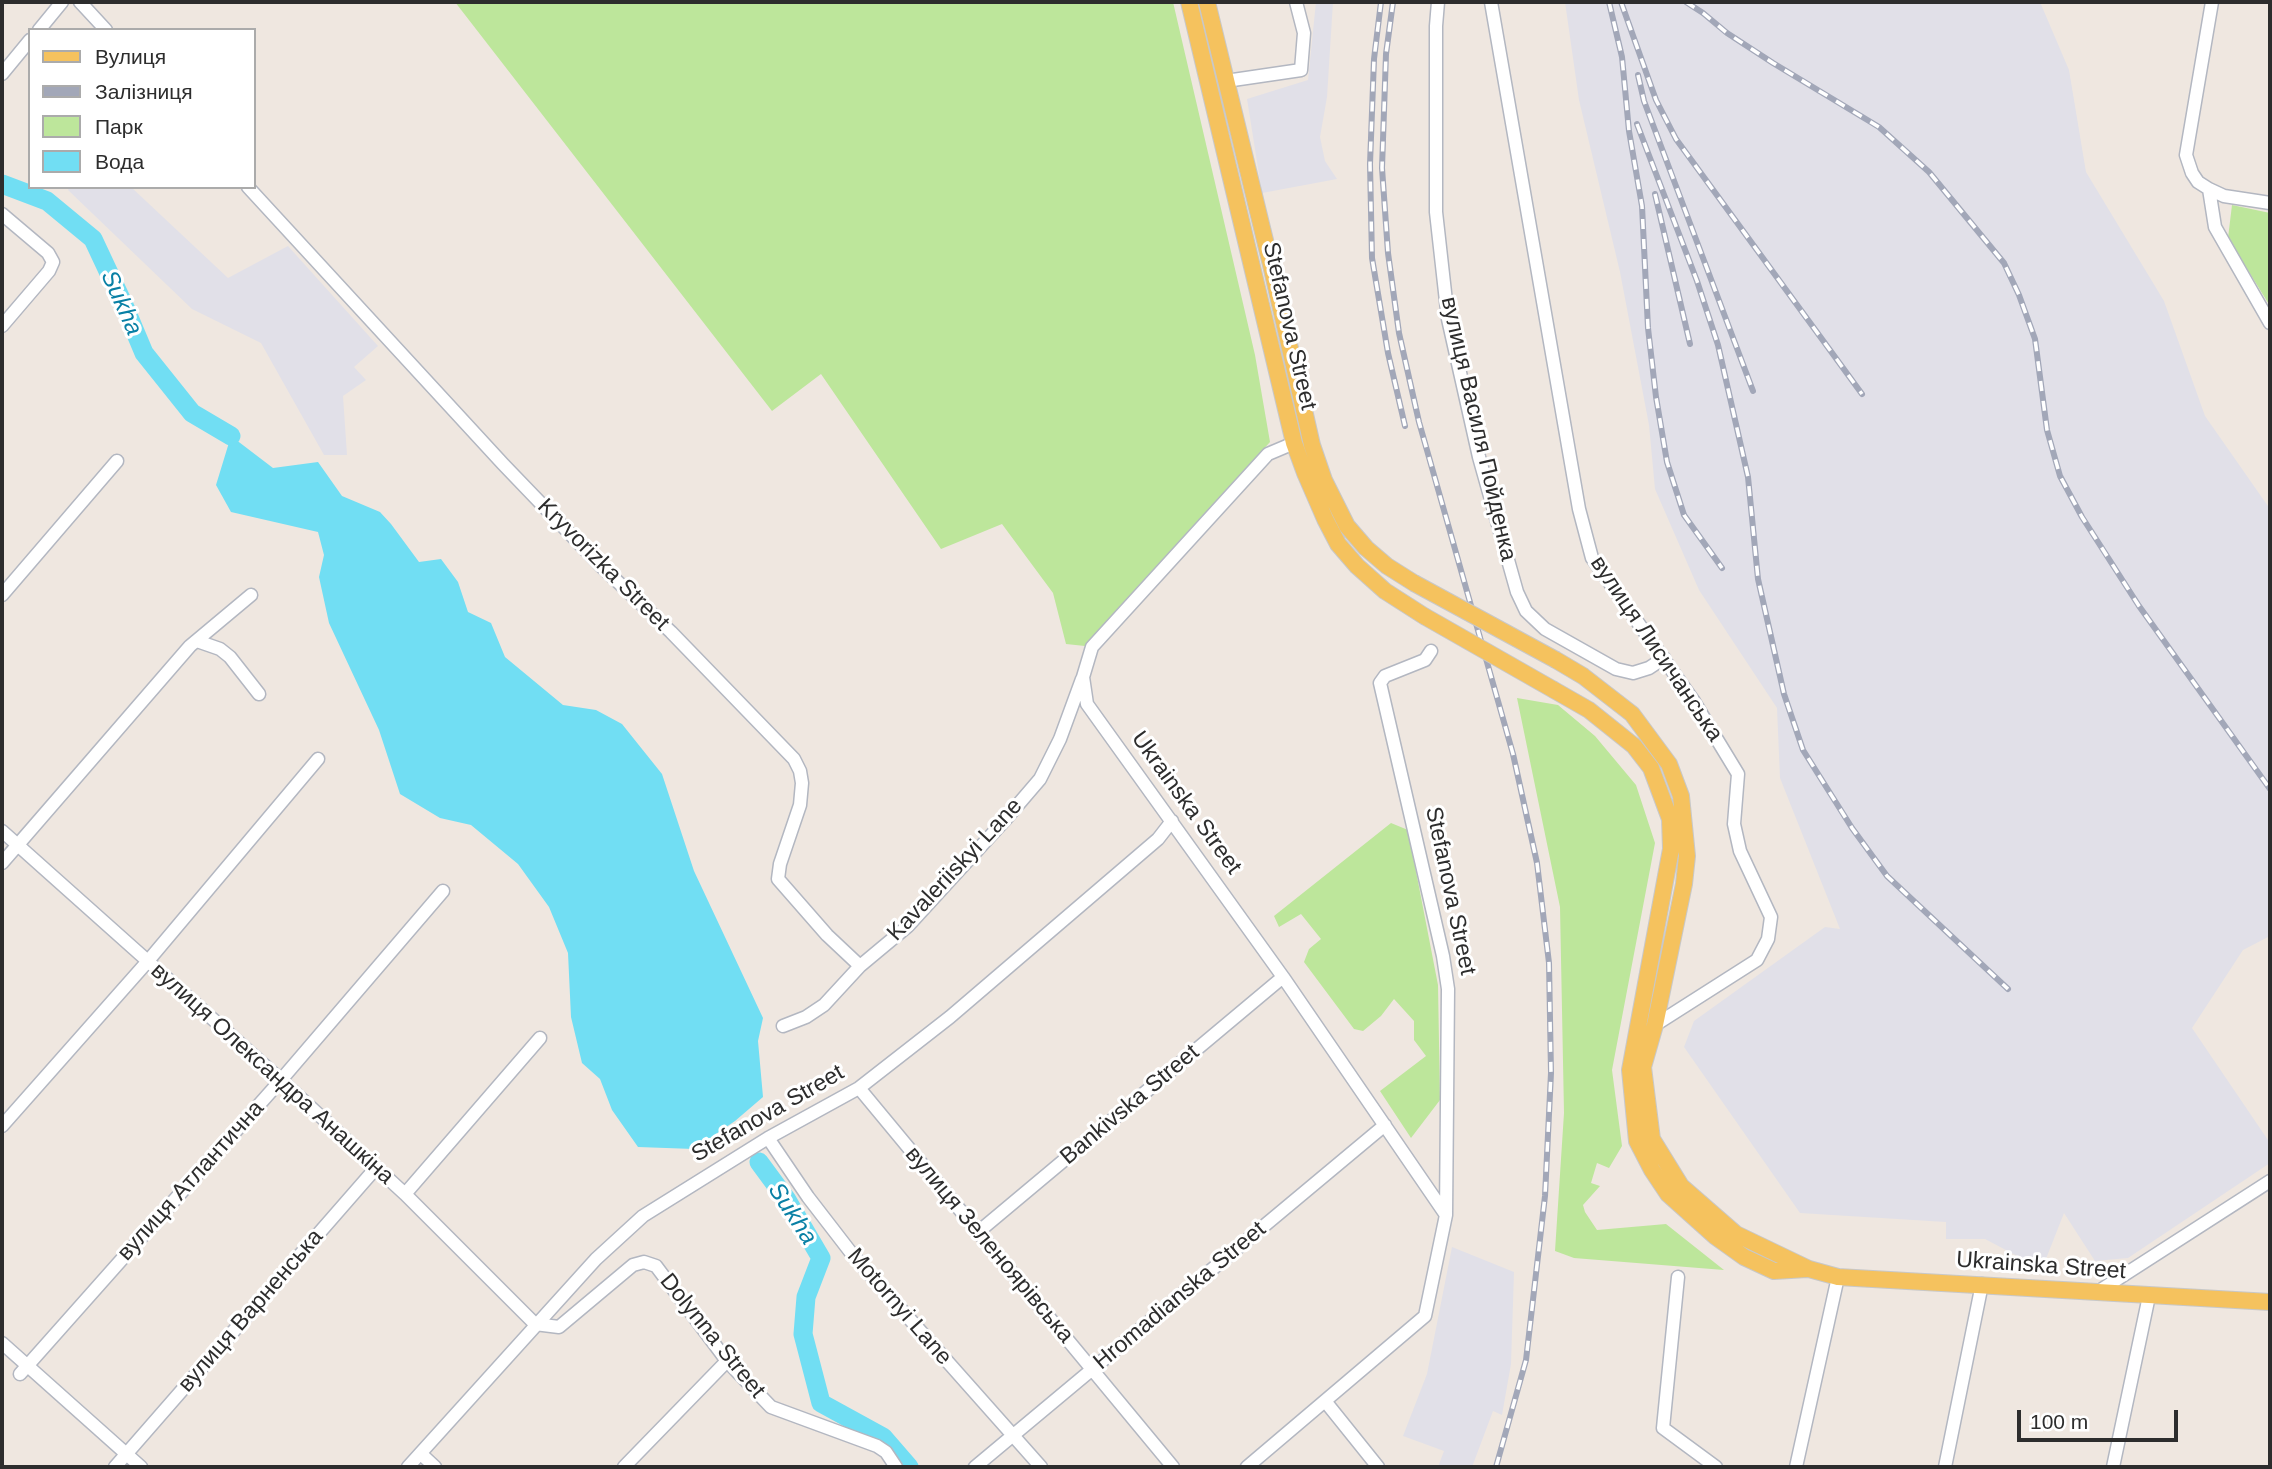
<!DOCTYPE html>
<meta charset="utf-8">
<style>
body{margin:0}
#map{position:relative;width:2272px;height:1469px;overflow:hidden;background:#efe7e0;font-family:Helvetica,sans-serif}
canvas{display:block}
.frame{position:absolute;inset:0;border:4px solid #2d2d2d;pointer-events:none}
.legend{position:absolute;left:28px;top:28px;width:228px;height:161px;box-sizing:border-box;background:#fff;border:2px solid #ababab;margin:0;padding:9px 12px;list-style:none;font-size:21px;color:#2d2d2d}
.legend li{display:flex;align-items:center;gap:14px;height:35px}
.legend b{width:35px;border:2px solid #ababab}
.scale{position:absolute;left:2017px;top:1410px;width:161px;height:32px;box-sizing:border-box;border:4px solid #2d2d2d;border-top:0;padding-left:9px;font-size:21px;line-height:24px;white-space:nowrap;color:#2d2d2d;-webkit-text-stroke:5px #fff;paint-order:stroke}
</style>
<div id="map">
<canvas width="2272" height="1469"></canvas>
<div class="frame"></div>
<ul class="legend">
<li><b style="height:9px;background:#f5c25e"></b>Вулиця</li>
<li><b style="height:9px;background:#a2a7b8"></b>Залізниця</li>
<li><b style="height:19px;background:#bde69b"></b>Парк</li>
<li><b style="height:19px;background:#71def3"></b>Вода</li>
</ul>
<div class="scale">100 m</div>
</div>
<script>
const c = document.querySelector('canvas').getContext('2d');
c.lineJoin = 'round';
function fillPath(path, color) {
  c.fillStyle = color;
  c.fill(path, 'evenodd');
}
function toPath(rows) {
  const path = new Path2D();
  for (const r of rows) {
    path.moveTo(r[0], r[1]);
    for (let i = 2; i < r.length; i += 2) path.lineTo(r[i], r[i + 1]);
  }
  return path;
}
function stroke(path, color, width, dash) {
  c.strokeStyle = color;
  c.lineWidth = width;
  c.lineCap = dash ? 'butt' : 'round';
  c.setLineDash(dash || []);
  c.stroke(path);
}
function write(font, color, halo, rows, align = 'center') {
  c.font = font + ' Helvetica,sans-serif';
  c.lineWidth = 6;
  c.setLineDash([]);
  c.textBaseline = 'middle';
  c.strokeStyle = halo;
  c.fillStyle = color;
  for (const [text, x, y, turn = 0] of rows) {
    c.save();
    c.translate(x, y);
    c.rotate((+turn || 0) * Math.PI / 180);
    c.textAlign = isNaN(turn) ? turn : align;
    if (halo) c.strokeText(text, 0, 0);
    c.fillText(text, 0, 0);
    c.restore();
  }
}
const industrial = toPath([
 [1316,2,1333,2,1327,97,1320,137,1325,161,1337,179,1262,193,1247,99,1308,80],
 [1565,2,2040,2,2069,70,2086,172,2164,301,2205,416,2270,509,2270,936,2243,950,2192,1028,2270,1143,2270,1163,2128,1258,2095,1261,2064,1213,2042,1269,1985,1239,1946,1239,1946,1222,1800,1213,1684,1047,1694,1021,1825,927,1840,929,1780,778,1777,708,1699,590,1655,489,1649,425,1620,272,1579,100],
 [70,187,131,187,228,278,288,246,378,346,354,367,366,380,343,396,347,455,324,455,261,343,192,309,68,190],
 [1452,1247,1514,1272,1511,1364,1502,1415,1493,1411,1472,1467,1438,1467,1444,1451,1403,1436,1427,1374]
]);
const green = toPath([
 [455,2,1173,2,1255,355,1270,442,1085,646,1066,644,1053,593,1002,524,941,549,821,374,772,411],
 [2232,205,2270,213,2270,306,2228,238],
 [1517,698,1558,705,1595,736,1636,785,1655,843,1612,1070,1622,1146,1609,1168,1597,1163,1591,1183,1600,1186,1583,1205,1585,1212,1597,1230,1666,1224,1724,1270,1574,1258,1555,1251,1564,1113,1560,907],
 [1391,823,1408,830,1438,985,1440,1100,1411,1138,1380,1091,1426,1056,1414,1040,1414,1021,1394,999,1381,1016,1363,1031,1354,1029,1304,962,1309,949,1321,939,1301,914,1279,927,1274,916]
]);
const water = toPath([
 [231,436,273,468,318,462,342,496,380,512,391,524,419,562,441,559,458,582,468,612,491,623,505,657,563,705,596,710,622,724,662,774,694,871,763,1018,758,1041,763,1097,735,1121,694,1149,638,1147,612,1110,600,1079,582,1063,571,1017,568,953,549,907,518,864,471,825,440,818,400,794,379,730,329,623,319,577,324,555,318,532,231,512,216,485]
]);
const river = toPath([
 [2,184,47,201,93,239,123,303,144,353,192,413,231,436],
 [759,1162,787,1200,821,1258,806,1297,803,1334,821,1403,883,1437,909,1467]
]);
const minor = toPath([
 [80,2,106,30],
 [1438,2,1436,26,1436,212,1448,319,1479,457,1517,592,1526,611,1545,629,1616,669,1633,673,1649,668,1664,658],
 [1491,2,1579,509,1592,558,1693,700,1738,774,1734,824,1740,851,1771,917,1768,939,1757,960,1655,1025],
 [2212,2,2186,155,2192,173,2198,182,2209,189,2215,227,2270,323],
 [39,30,62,2],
 [2,74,30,40],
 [1226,81,1301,70,1304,33,1296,2],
 [248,187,503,464,601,566,671,632,794,759,800,771,802,783,800,805,780,864,778,879,827,935,860,966],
 [2209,189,2224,196,2270,203],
 [2,214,48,253,53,262,49,271,2,326],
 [1294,443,1268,454,1092,647,1083,677,1087,704,1283,977,1446,1215],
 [2,595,117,461],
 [197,641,220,649,230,657,259,694],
 [2,831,281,1080,405,1194,535,1324,559,1327,633,1265,644,1262,656,1266,727,1361,771,1407,877,1446,886,1452,896,1467],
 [2,863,190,646,251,595],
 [783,1026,806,1017,824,1005,860,966,908,926,1004,821,1040,779,1060,739,1082,679],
 [859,1088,1173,1467],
 [2,1126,148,961,318,759],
 [768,1138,808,1197,852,1254,1041,1467],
 [405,1194,540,1038],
 [977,1233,1283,977],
 [1678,1277,1663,1428,1716,1467],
 [2099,1291,2270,1181],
 [2,1343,141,1467],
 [20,1374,281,1080,443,891],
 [1325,1401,1378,1467],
 [421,1454,435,1467],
 [115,1467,375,1169],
 [408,1467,596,1259,643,1216,768,1138,859,1088,950,1017,1158,839,1172,821],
 [624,1467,727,1361],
 [975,1467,1385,1125],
 [1247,1467,1425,1316,1446,1215,1448,989,1443,956,1380,683,1385,676,1425,660,1431,651],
 [1796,1467,1838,1277],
 [1945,1467,1982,1284],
 [2113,1467,2149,1296]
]);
const major = toPath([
 [1189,2,1294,443,1305,473,1325,519,1338,544,1357,566,1385,591,1424,616],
 [1207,2,1271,265,1312,445,1324,480,1347,526,1366,548,1387,566,1414,583],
 [1556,660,1583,676,1632,714,1669,764,1681,796,1687,856,1684,884,1655,1025,1643,1067,1652,1139,1681,1186,1736,1234,1809,1269,1838,1277,2270,1302],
 [1554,690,1589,710,1634,746,1651,768,1670,819,1671,849,1630,1070,1637,1141,1652,1170,1668,1194,1716,1237,1744,1257,1774,1271,1807,1269]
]);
const rail = toPath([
 [1381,2,1374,59,1370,164,1372,258,1388,353,1405,426],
 [1393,2,1386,54,1382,168,1388,253,1399,333,1419,422,1513,754,1537,863,1549,963,1551,1073,1545,1196,1526,1360,1496,1467],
 [1609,2,1622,57,1629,131,1642,206,1648,328,1656,397,1667,462,1684,515,1722,568],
 [1621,2,1656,100,1676,139,1862,394],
 [1686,2,1703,13,1727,33,1773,63,1879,127,1929,172,2004,263,2019,295,2035,339,2047,430,2060,476,2082,517,2139,606,2270,789],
 [1638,75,1644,101,1753,391],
 [1637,124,1697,281,1718,345,1748,477,1758,579,1784,694,1803,750,1852,828,1887,876,2008,989],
 [1655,194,1690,344]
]);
const majorBridge = toPath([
 [1414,583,1556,660],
 [1424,616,1554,690]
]);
const streetNames = [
 ["Stefanova Street",1289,326,77],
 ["вулиця Василя Пойденка",1478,429,77],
 ["Kryvorizka Street",603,565,45],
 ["вулиця Лисичанська",1656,649,56],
 ["Ukrainska Street",1186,803,54],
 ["Kavaleriiskyi Lane",955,870,-47],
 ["Stefanova Street",1450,891,78],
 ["вулиця Олександра Анашкіна",272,1074,42],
 ["Bankivska Street",1130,1105,-40],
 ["Stefanova Street",768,1114,-30],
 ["вулиця Атлантична",191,1181,-48],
 ["вулиця Зеленоярівська",989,1245,50],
 ["Ukrainska Street",2041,1266,4],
 ["Hromadianska Street",1180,1296,-40],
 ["Motornyi Lane",899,1307,49],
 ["вулиця Варненська",251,1311,-49],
 ["Dolynna Street",712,1336,51]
];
const waterNames = [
 ["Sukha",121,303,66],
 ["Sukha",792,1214,57]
];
fillPath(industrial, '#e1e0e8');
fillPath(green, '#bde69b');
fillPath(water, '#71def3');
stroke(river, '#71def3', 19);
stroke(minor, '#b3b7c1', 15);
stroke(major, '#c8c8c8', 18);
stroke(minor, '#fff', 12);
stroke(major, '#f5c25e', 16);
stroke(rail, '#a2a7b8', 6);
stroke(rail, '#fff', 3.5, [10]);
stroke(majorBridge, '#c8c8c8', 18, []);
stroke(majorBridge, '#f5c25e', 16);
write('23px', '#2d2d2d', '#fff', streetNames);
write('italic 24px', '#0980a5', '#fff', waterNames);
</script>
